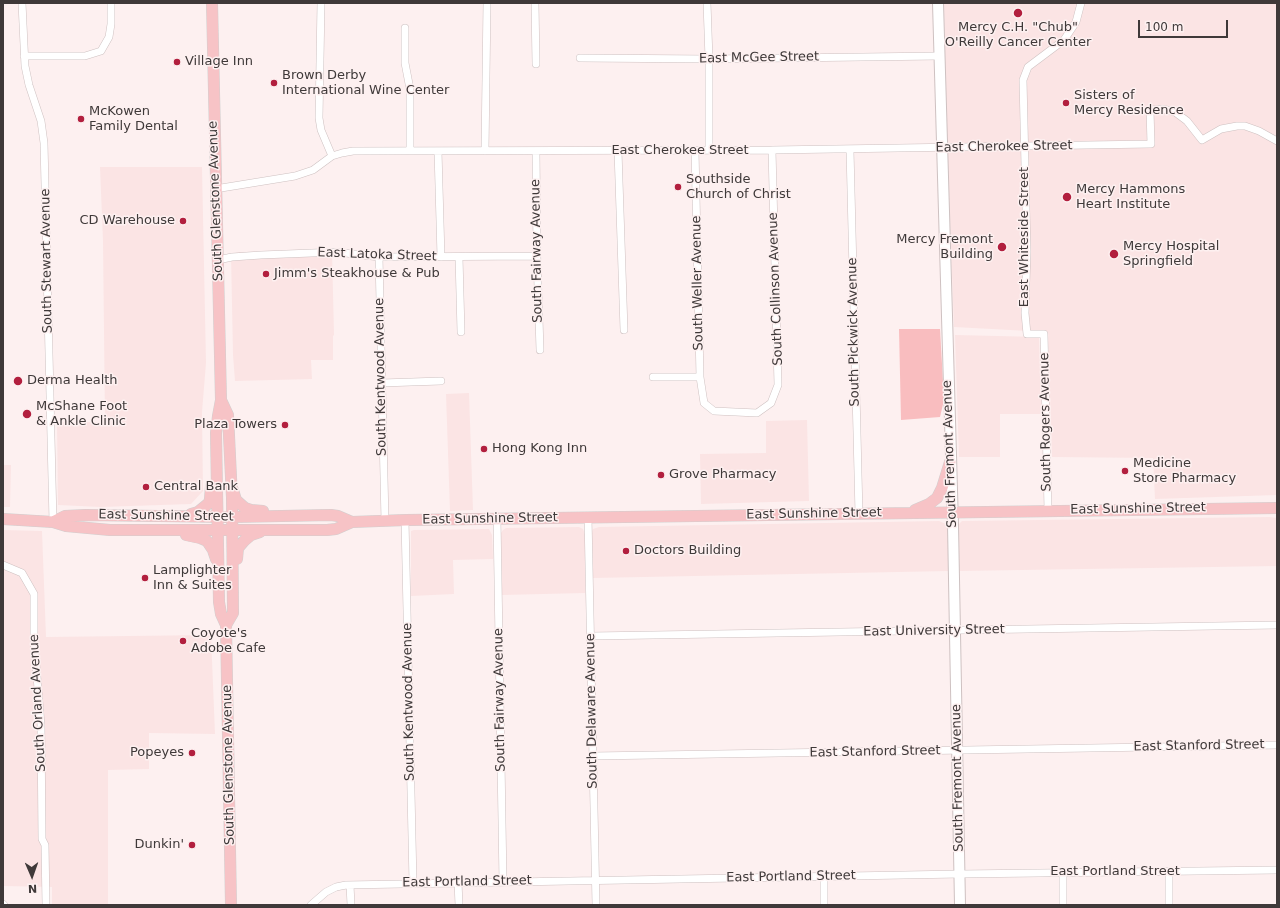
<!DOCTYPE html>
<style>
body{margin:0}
#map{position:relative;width:1280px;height:908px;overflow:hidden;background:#fdf0f0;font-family:"DejaVu Sans",sans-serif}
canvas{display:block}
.frame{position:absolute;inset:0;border:4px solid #3f3939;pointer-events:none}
.north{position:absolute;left:12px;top:856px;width:40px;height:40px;-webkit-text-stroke:3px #fdf0f0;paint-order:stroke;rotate:178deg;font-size:11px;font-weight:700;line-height:16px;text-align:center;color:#3f3939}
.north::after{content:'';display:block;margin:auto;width:14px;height:18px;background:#3f3939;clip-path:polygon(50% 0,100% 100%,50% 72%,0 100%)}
.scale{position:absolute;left:1138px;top:20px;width:90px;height:18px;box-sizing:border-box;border:2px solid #3f3939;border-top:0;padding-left:5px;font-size:12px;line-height:14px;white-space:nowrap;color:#3f3939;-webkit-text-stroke:3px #fdf0f0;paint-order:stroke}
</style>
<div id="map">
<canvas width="1280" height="908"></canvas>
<div class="frame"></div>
<div class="north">N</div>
<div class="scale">100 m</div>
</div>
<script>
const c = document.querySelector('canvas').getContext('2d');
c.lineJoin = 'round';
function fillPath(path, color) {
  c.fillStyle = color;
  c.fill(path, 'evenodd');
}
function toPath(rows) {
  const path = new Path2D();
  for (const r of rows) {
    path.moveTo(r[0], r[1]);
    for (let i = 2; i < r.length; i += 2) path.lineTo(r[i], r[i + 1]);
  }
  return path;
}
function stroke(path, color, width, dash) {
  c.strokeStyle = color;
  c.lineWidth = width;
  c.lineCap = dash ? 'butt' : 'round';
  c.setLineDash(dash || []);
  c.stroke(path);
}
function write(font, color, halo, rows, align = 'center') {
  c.font = font + ' "DejaVu Sans",sans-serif';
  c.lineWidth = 3;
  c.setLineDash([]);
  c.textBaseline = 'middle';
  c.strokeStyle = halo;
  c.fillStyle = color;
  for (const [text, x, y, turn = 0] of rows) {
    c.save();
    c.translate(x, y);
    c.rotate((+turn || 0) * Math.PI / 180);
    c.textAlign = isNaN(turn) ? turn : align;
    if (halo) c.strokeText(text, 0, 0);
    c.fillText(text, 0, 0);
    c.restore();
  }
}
const built = toPath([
 [944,3,1277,3,1277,495,1155,499,1153,458,1052,457,1048,332,954,327,945,87],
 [100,167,202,167,206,363,202,412,203,491,191,504,101,507,58,505,57,422,105,422,103,241],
 [332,251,334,335,333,336,333,360,311,360,312,379,235,381,233,355,231,254,240,252],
 [955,335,1039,337,1041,414,1000,414,1000,457,959,457],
 [469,393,473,510,450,511,446,394],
 [807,420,809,501,701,504,700,454,766,453,766,421],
 [3,465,11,465,10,507,3,507],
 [1269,517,1277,518,1277,566,958,571,958,525,962,521],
 [939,521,946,524,949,533,949,571,593,578,592,532,593,529,599,527],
 [579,527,583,529,585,534,585,593,502,595,501,533,503,530,506,528],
 [489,529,492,535,493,559,453,560,454,594,411,596,411,531,414,530],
 [3,530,42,531,46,637,211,635,215,734,149,733,149,769,108,770,108,905,52,905,52,887,3,886]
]);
const green = toPath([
 [899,329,940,329,944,400,940,417,901,420]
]);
const street = toPath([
 [22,3,25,66,29,85,41,121,44,143,53,522],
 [321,3,319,118,321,130,332,156],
 [535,3,536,64],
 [707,3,709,59,709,150],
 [405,28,405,63,410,89,410,151],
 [24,56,85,56,101,51,109,37,111,24,111,3],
 [580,58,709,59,939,56],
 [695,150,700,377,704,403,714,411,757,413,771,403,778,385,772,150],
 [850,150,859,514],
 [438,151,441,257],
 [485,151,487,3],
 [536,151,537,256,540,350],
 [618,151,624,330],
 [215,189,295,176,313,170,332,156,342,153,353,151,772,150,1151,144,1150,110,1163,109,1175,112,1187,121,1202,140,1221,129,1237,126,1245,126,1259,131,1277,141],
 [379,257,385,521],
 [459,257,461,332],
 [218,260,232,257,261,255,337,252,379,257,537,256],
 [653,377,700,377],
 [382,383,441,381],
 [1048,510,1044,334,1027,334,1025,313,1027,252,1023,80,1028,67,1064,40,1076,22,1081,3],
 [588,517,596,905],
 [497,519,503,882],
 [405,520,413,883],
 [3,565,22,573,34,594,34,640,41,725,42,839,45,845,46,905],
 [591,636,1277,625],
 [593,756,1277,745],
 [1063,872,1063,905],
 [1169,872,1169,905],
 [824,876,824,905],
 [458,882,459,905],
 [350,885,351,905],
 [3,904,4,905],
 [311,905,326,892,336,887,346,885,960,874,1277,870]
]);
const secondary = toPath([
 [938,3,953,525,960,905]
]);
const primary = toPath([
 [212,3,221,400,218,416,216,433,219,602,221,614,226,625,231,905],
 [221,400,228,415,232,498,233,613,226,625],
 [233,490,236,500,245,508,251,510,263,511],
 [915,510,929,504,937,498,942,488,950,462],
 [191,514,198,512,209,503,210,499,211,486],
 [3,519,53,522,66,526,110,530,327,530,336,529,352,522,406,520,1277,508],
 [53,522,65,516,86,515,232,517,331,515,338,516,352,522],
 [186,535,200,538,207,541,213,550,216,559],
 [237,559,238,548,244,541,251,535,260,532]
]);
const markers = [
 [1018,13,5,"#b21f3e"],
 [177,62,4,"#b21f3e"],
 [274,83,4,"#b21f3e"],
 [1066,103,4,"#b21f3e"],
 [81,119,4,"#b21f3e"],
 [678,187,4,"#b21f3e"],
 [1067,197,5,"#b21f3e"],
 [183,221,4,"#b21f3e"],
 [1002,247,5,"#b21f3e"],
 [1114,254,5,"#b21f3e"],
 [266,274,4,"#b21f3e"],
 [18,381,5,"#b21f3e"],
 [27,414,5,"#b21f3e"],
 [285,425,4,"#b21f3e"],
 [484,449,4,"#b21f3e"],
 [1125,471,4,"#b21f3e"],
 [661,475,4,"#b21f3e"],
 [146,487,4,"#b21f3e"],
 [626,551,4,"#b21f3e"],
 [145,578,4,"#b21f3e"],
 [183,641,4,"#b21f3e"],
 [192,753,4,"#b21f3e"],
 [192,845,4,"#b21f3e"]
];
const poiNames = [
 ["Mercy C.H. \"Chub\"",1018,28,"center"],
 ["O'Reilly Cancer Center",1018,43,"center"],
 ["Village Inn",185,62],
 ["Brown Derby",282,76],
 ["International Wine Center",282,91],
 ["Sisters of",1074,96],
 ["Mercy Residence",1074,111],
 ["McKowen",89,112],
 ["Family Dental",89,127],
 ["Southside",686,180],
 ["Church of Christ",686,195],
 ["Mercy Hammons",1076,190],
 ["Heart Institute",1076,205],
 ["CD Warehouse",175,221,"right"],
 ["Mercy Fremont",993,240,"right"],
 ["Building",993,255,"right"],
 ["Mercy Hospital",1123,247],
 ["Springfield",1123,262],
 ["Jimm's Steakhouse & Pub",274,274],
 ["Derma Health",27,381],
 ["McShane Foot",36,407],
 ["& Ankle Clinic",36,422],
 ["Plaza Towers",277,425,"right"],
 ["Hong Kong Inn",492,449],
 ["Medicine",1133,464],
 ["Store Pharmacy",1133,479],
 ["Grove Pharmacy",669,475],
 ["Central Bank",154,487],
 ["Doctors Building",634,551],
 ["Lamplighter",153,571],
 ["Inn & Suites",153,586],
 ["Coyote's",191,634],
 ["Adobe Cafe",191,649],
 ["Popeyes",184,753,"right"],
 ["Dunkin'",184,845,"right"]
];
const streetNames = [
 ["East McGee Street",759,58,-1],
 ["East Cherokee Street",1004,147,-1],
 ["East Cherokee Street",680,151],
 ["South Glenstone Avenue",216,201,-92],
 ["East Whiteside Street",1025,237,-90],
 ["South Fairway Avenue",537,251,-91],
 ["East Latoka Street",377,255,2],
 ["South Stewart Avenue",47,261,-91],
 ["South Weller Avenue",698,283,-91],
 ["South Collinson Avenue",776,289,-92],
 ["South Pickwick Avenue",854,332,-91],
 ["South Kentwood Avenue",381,377,-91],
 ["South Rogers Avenue",1046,422,-91],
 ["South Fremont Avenue",950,454,-92],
 ["East Sunshine Street",1138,509,-1],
 ["East Sunshine Street",814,514,-1],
 ["East Sunshine Street",166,516,1],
 ["East Sunshine Street",490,519,-1],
 ["East University Street",934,631,-1],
 ["South Fairway Avenue",500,700,-91],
 ["South Kentwood Avenue",409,702,-91],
 ["South Orland Avenue",38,703,-93],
 ["South Delaware Avenue",592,711,-91],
 ["East Stanford Street",1199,746,-1],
 ["East Stanford Street",875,752,-1],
 ["South Glenstone Avenue",229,765,-91],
 ["South Fremont Avenue",958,778,-91],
 ["East Portland Street",1115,872],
 ["East Portland Street",791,877,-1],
 ["East Portland Street",467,882,-1]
];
fillPath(built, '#fbe4e4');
fillPath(green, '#f9bdbf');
stroke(street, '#cec1c1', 8);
stroke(secondary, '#cec1c1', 12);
stroke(primary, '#d1cfcf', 12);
stroke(street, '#fff', 7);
stroke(secondary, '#fff', 10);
stroke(primary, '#f7c3c6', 11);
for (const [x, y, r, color] of markers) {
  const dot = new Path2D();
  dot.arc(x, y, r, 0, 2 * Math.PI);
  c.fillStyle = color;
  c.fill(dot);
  stroke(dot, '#fdf0f0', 1.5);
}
write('13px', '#3f3939', '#fdf0f0', poiNames, 'left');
write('13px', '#3f3939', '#fdf0f0', streetNames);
</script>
